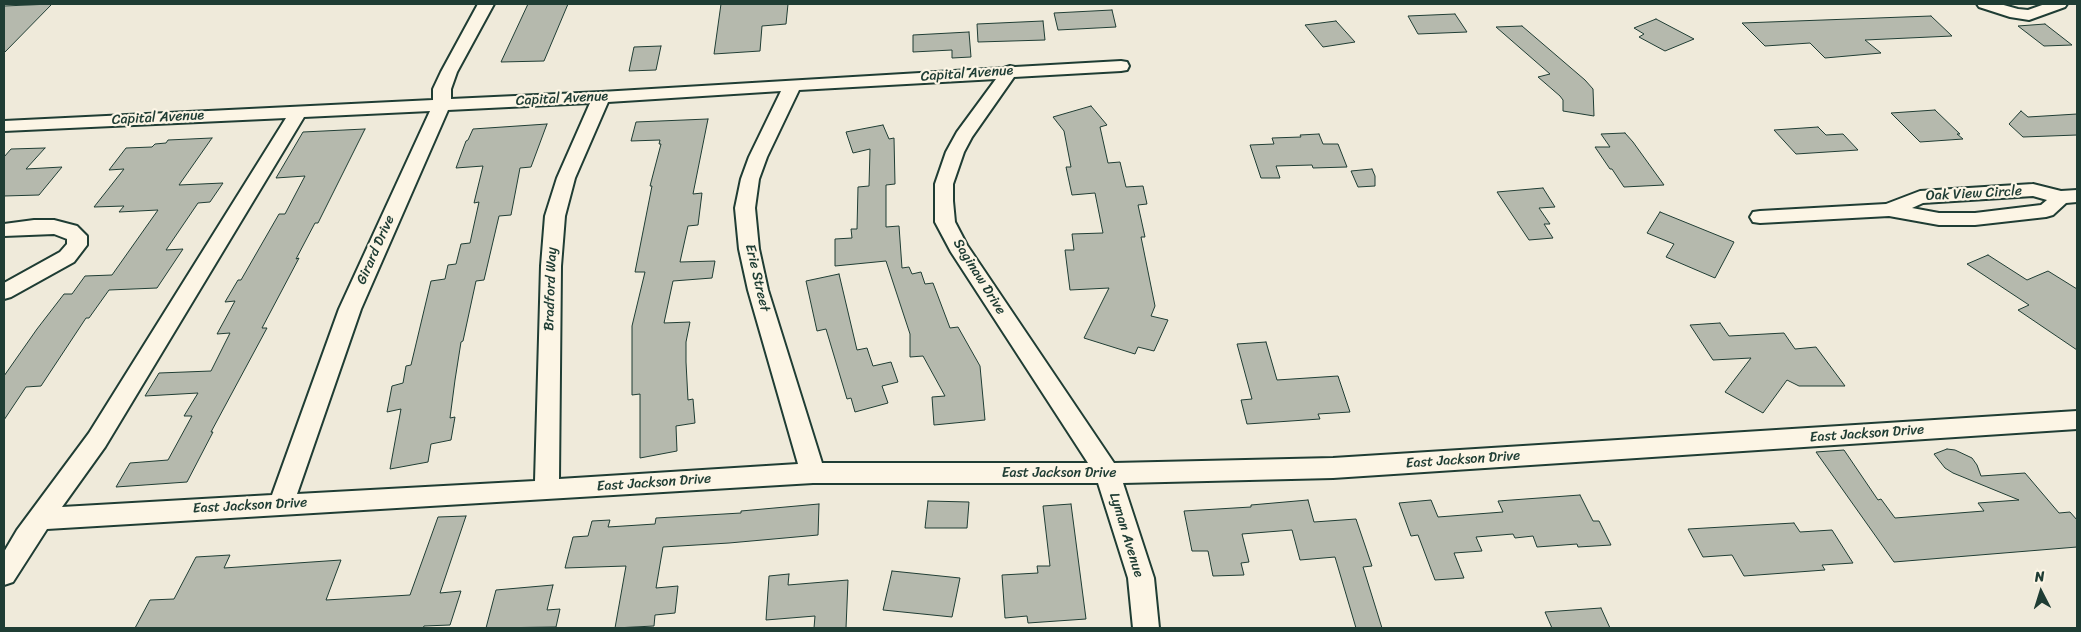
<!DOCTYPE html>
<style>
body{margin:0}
#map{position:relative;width:2081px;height:632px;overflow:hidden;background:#efeada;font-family:Sriracha,sans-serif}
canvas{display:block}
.frame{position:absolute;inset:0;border:5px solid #1f3d34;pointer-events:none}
.north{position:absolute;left:2016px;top:567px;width:50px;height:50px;-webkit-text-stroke:4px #fcf5e5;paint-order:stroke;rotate:355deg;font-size:14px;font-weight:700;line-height:20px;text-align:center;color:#1f3d34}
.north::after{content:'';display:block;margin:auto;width:18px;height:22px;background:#1f3d34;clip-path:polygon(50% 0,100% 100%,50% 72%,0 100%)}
</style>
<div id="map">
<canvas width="2081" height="632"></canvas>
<div class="frame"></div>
<div class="north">N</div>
</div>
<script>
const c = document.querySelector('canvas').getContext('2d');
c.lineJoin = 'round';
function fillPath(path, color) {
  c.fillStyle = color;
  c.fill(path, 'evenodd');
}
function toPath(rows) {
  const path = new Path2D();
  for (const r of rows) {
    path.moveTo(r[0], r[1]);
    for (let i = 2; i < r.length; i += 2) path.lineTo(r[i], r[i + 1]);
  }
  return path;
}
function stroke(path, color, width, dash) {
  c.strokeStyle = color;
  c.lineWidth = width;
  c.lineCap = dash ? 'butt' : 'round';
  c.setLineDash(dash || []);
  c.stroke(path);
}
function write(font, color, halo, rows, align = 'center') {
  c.font = font + ' Sriracha,sans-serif';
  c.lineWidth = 4.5;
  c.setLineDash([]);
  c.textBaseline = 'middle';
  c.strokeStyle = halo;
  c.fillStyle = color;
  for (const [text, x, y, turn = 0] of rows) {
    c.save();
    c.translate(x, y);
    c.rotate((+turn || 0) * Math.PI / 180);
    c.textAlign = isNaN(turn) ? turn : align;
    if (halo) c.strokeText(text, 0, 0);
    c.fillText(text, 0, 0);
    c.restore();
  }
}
const building = toPath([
 [52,4,4,53,4,6,52,4],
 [528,4,568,4,544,61,501,62,528,4],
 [721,4,788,4,786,24,762,26,760,51,714,54,721,4],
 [1112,10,1116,27,1058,30,1054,13,1112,10],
 [1455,14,1467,32,1418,34,1408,16,1455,14],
 [1931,16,1952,36,1865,40,1881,53,1825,58,1810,43,1765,46,1742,23,1931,16],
 [1656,19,1694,39,1665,51,1639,37,1644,34,1634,28,1656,19],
 [1043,21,1045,40,978,42,977,24,1043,21],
 [1336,21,1355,42,1323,47,1305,25,1336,21],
 [2045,24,2072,45,2044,46,2018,26,2045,24],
 [1522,26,1585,80,1593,89,1594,116,1563,111,1563,100,1560,96,1538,77,1550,74,1496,27,1522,26],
 [969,32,971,57,952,58,952,50,913,52,913,35,969,32],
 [661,46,656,70,629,71,634,47,661,46],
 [1091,106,1107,125,1100,127,1108,163,1120,162,1126,187,1143,186,1147,204,1138,205,1145,237,1141,237,1155,306,1151,316,1168,320,1154,351,1138,347,1135,354,1084,338,1109,288,1070,290,1065,250,1074,250,1072,234,1103,233,1095,193,1072,195,1066,167,1071,167,1064,131,1053,117,1091,106],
 [1935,110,1960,134,1957,134,1963,139,1920,142,1891,113,1935,110],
 [2021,111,2028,117,2077,114,2077,135,2023,137,2009,124,2021,111],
 [708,119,693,194,702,193,698,225,688,226,680,262,715,261,712,278,673,281,664,323,690,322,686,342,686,362,688,400,693,399,695,423,676,426,677,451,640,458,640,394,632,395,632,326,645,272,635,272,652,186,650,186,661,144,659,144,660,140,631,141,636,122,708,119],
 [547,124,531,167,520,168,511,215,499,216,484,280,476,281,463,341,461,342,455,380,450,418,455,417,451,440,431,444,428,462,390,469,401,409,387,412,392,386,403,383,406,366,411,365,431,281,445,279,448,265,456,264,461,244,470,243,479,202,474,203,483,166,456,168,466,141,468,140,473,129,547,124],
 [883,125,889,139,894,138,895,184,886,185,886,227,899,226,902,268,909,267,912,274,921,272,925,284,933,283,950,328,958,327,980,366,985,420,934,425,932,397,945,396,923,356,910,357,910,334,886,261,835,266,835,239,852,238,851,229,857,229,858,187,869,186,870,149,853,153,846,132,883,125],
 [1818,127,1826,135,1843,134,1858,150,1796,154,1774,130,1818,127],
 [365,129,318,223,315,223,296,259,299,258,262,328,267,328,211,432,213,432,187,482,116,487,130,463,168,460,192,416,184,416,198,393,145,396,159,373,211,371,230,333,217,334,235,301,225,302,238,280,241,280,279,214,285,214,305,176,276,178,303,132,365,129],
 [1625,133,1633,142,1664,185,1624,187,1612,169,1610,169,1595,147,1610,147,1601,134,1625,133],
 [1319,134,1323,144,1338,144,1347,167,1313,168,1312,165,1276,166,1280,178,1261,178,1250,145,1274,144,1272,138,1301,137,1300,135,1319,134],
 [212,138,179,185,223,183,210,202,198,203,166,250,183,249,157,288,109,290,89,318,86,318,41,386,26,387,4,420,4,376,37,329,64,294,72,294,85,276,112,275,158,210,119,212,124,206,94,207,124,169,109,170,126,148,152,147,155,144,166,143,168,140,212,138],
 [45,148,26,169,62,167,39,195,4,196,4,157,11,149,45,148],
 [1372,169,1375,176,1375,186,1358,187,1351,171,1372,169],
 [1543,188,1555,207,1539,208,1550,224,1544,224,1553,238,1529,240,1497,192,1543,188],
 [1660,212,1734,242,1715,278,1666,257,1674,244,1647,233,1660,212],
 [1988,255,2027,280,2048,271,2077,289,2077,350,2018,310,2029,305,1967,264,1988,255],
 [839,274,857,350,867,348,873,366,891,362,898,382,882,386,888,403,855,412,851,398,847,399,826,329,817,331,806,281,839,274],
 [1720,323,1729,336,1784,333,1795,349,1816,347,1845,386,1799,386,1787,380,1763,413,1725,392,1751,358,1713,360,1690,325,1720,323],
 [1266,342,1277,380,1338,376,1350,412,1318,414,1320,419,1247,424,1241,400,1252,399,1237,344,1266,342],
 [1947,449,1955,450,1972,458,1977,465,1981,476,2025,473,2059,513,2070,512,2077,520,2077,547,1894,562,1816,452,1844,450,1878,500,1881,499,1895,518,1984,511,1978,503,2019,500,1953,473,1945,468,1934,454,1947,449],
 [1580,495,1593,521,1599,521,1611,545,1578,547,1577,544,1537,547,1533,536,1515,538,1513,534,1476,537,1482,551,1454,553,1464,578,1435,580,1418,535,1411,536,1399,503,1431,500,1438,517,1503,512,1498,501,1580,495],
 [1308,500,1314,522,1356,519,1372,566,1363,567,1382,628,1356,628,1335,557,1300,560,1292,530,1242,534,1249,562,1241,563,1244,575,1213,576,1208,551,1192,551,1184,511,1251,507,1251,505,1308,500],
 [928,501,969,502,967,528,925,528,928,501],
 [819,504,818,535,729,543,663,547,656,588,678,586,675,613,655,615,654,626,615,628,626,566,565,568,573,537,588,536,592,521,610,520,608,527,655,524,656,518,741,513,741,511,819,504],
 [1071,504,1086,619,1028,623,1027,616,1005,618,1002,575,1038,573,1037,566,1050,566,1043,506,1071,504],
 [466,516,440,593,461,591,450,625,424,626,423,628,135,628,150,600,174,599,196,557,230,555,224,568,341,560,326,600,410,595,438,517,466,516],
 [1794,523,1800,532,1832,530,1853,563,1822,565,1825,570,1744,576,1732,555,1703,557,1688,529,1794,523],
 [892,571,960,578,952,617,883,610,892,571],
 [789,574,788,585,848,580,846,628,814,628,815,616,766,620,769,576,789,574],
 [553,585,547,610,560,609,556,627,486,628,496,590,553,585],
 [1601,608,1610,628,1552,628,1545,612,1601,608]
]);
const minor = toPath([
 [478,4,494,4,457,72,451,89,451,99,601,92,1004,68,1010,66,1015,67,1121,61,1127,62,1129,66,1127,70,1121,71,1014,77,972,137,964,152,953,184,953,201,955,222,967,245,1114,463,1333,458,2077,411,2077,429,1333,478,1123,483,1154,578,1159,628,1133,628,1128,578,1098,483,813,483,47,529,13,582,4,585,4,552,17,530,89,433,286,118,4,131,4,121,433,100,433,89,441,72,478,4],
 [996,79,957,132,946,152,935,184,935,222,951,252,1088,463,822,463,768,290,759,249,755,208,759,179,767,157,799,90,996,79],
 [781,91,749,157,741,179,735,208,739,249,748,290,798,464,559,479,561,266,565,216,575,178,608,102,781,91],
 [590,103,557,178,545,216,541,266,535,481,297,494,361,309,448,110,590,103],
 [430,111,339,309,272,495,62,507,105,447,304,117,430,111],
 [1977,4,2000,4,2018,9,2028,10,2045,4,2067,4,2065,7,2029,20,2010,17,1979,7,1977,4],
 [2033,184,2061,191,2077,190,2077,202,2066,203,2053,215,2046,217,1975,225,1939,225,1889,216,1760,223,1753,222,1750,217,1753,212,1760,211,1886,204,1920,191,2033,184],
 [2033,196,2047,200,2041,205,1975,213,1939,213,1912,208,1923,203,2033,196],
 [34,220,54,220,77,226,87,236,87,245,74,262,11,297,4,299,4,283,60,252,67,244,67,239,54,234,4,236,4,224,34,220]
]);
const streetNames = [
 ["Capital Avenue",967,74,-4],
 ["Capital Avenue",562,99,-3],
 ["Capital Avenue",158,118,-3],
 ["Oak View Circle",1974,194,-3],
 ["Girard Drive",376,250,-66],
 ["Saginaw Drive",979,277,58],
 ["Erie Street",757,278,77],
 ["Bradford Way",551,289,-88],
 ["East Jackson Drive",1867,434,-4],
 ["East Jackson Drive",1463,460,-4],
 ["East Jackson Drive",1059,473],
 ["East Jackson Drive",654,483,-4],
 ["East Jackson Drive",250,506,-3],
 ["Lyman Avenue",1126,535,73]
];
fillPath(building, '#b5b9ad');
stroke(building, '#1f3d34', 1);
stroke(minor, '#1f3d34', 4);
fillPath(minor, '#fcf5e5');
write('14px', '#1f3d34', '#fcf5e5', streetNames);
</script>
